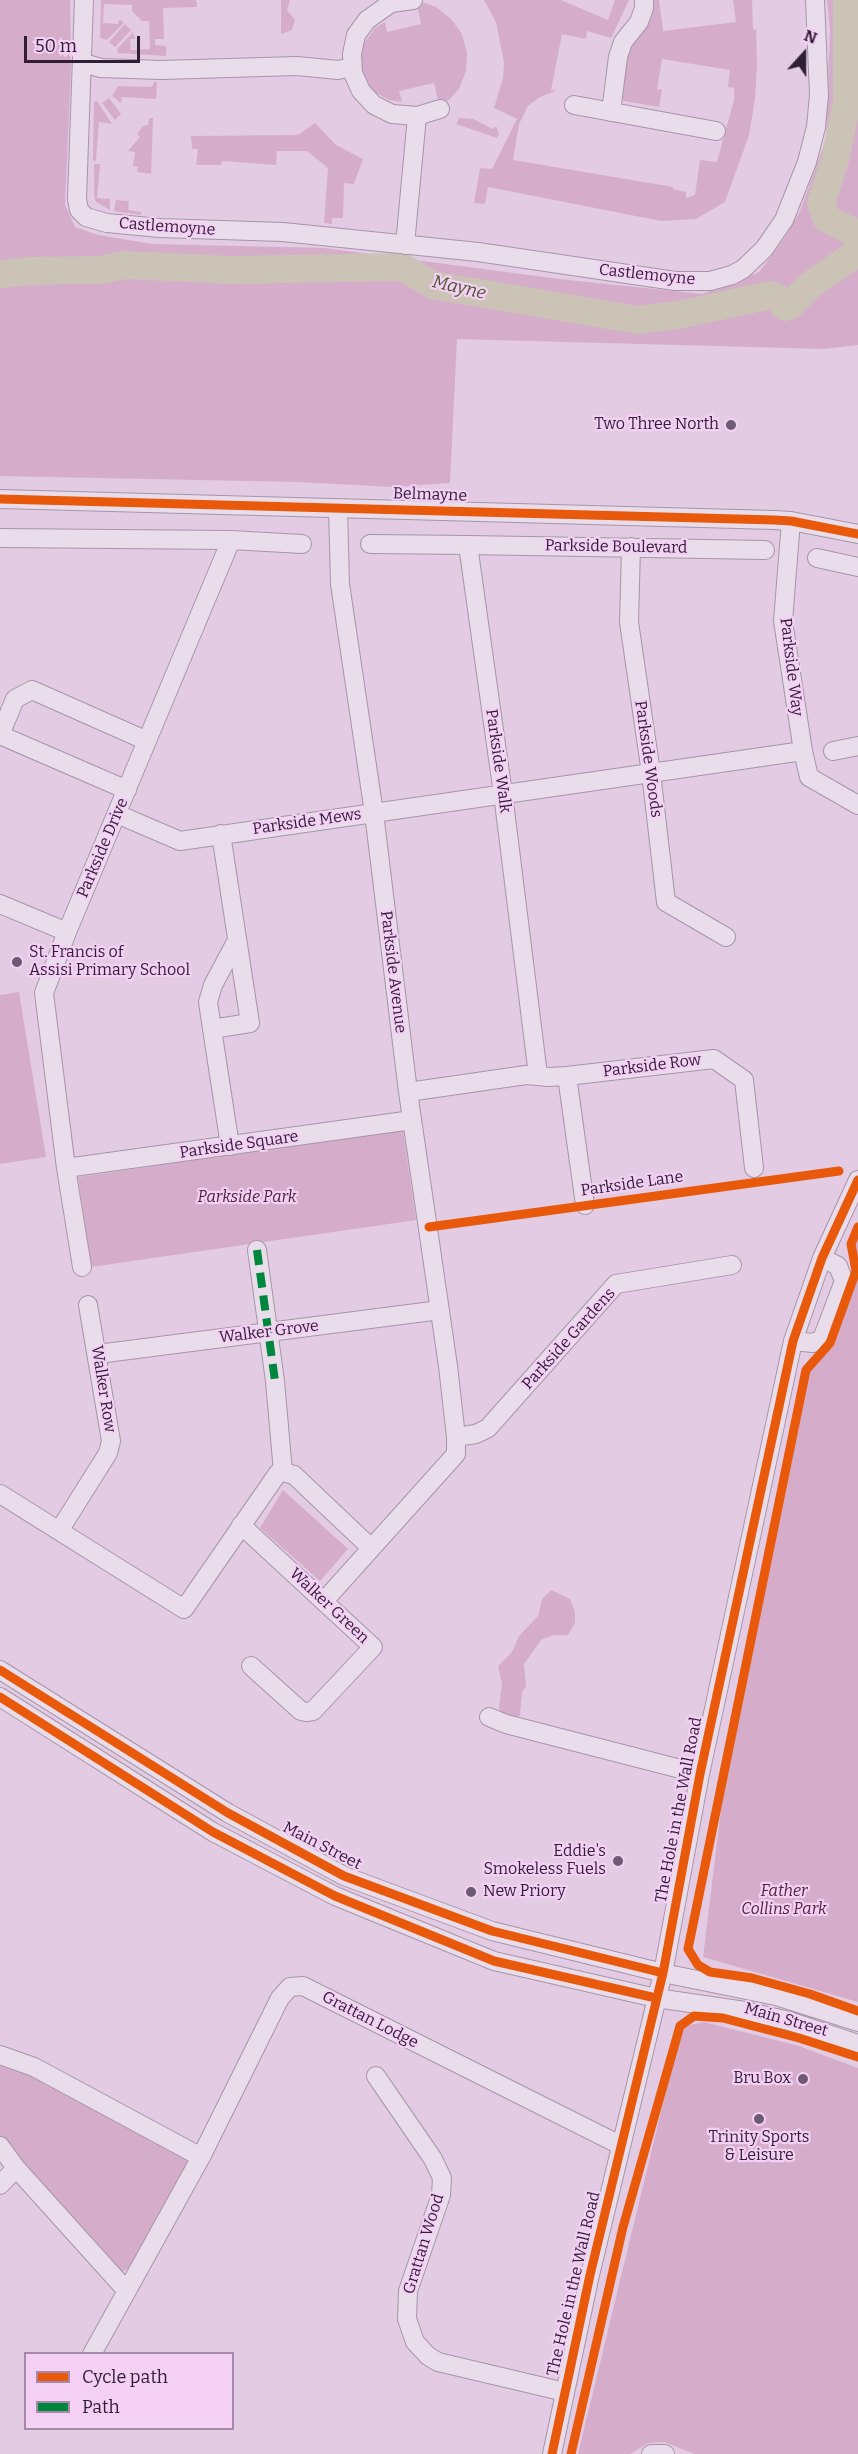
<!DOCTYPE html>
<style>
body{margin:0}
#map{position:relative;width:858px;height:2454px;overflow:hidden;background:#e2cbe3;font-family:Bitter,serif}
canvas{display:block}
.legend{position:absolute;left:24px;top:2352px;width:210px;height:78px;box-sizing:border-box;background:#f4d0f5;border:2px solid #a688a9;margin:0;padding:8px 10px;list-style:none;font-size:18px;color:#301d36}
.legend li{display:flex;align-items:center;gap:12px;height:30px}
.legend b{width:30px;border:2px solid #a688a9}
.north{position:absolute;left:774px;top:24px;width:60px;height:60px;-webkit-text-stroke:4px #f4d0f5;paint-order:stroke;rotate:21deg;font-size:16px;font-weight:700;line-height:24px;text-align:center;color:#301d36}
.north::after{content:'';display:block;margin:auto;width:21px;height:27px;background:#301d36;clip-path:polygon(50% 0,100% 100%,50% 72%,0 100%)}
.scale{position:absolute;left:24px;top:36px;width:116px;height:27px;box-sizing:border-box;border:3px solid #301d36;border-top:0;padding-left:8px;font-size:18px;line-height:21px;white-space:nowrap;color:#301d36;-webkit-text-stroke:4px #f4d0f5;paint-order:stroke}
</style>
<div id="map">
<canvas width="858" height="2454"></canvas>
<ul class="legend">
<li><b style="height:8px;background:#e8590c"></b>Cycle path</li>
<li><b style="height:8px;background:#00873e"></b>Path</li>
</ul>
<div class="north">N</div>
<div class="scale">50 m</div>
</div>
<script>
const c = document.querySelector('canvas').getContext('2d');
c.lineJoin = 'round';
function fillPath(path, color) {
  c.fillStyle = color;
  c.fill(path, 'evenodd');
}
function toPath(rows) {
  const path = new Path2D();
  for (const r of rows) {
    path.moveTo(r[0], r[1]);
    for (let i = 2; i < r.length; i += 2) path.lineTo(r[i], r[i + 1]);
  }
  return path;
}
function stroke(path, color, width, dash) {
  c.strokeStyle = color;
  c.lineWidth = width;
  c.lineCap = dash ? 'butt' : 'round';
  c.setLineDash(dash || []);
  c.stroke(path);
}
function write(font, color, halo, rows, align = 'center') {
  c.font = font + ' Bitter,serif';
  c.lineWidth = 4.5;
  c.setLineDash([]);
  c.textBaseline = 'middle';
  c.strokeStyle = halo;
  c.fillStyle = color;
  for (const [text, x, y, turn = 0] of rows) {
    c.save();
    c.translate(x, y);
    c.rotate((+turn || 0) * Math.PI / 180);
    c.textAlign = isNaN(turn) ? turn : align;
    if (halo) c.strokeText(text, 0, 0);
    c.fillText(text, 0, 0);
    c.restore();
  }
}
const green = toPath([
 [0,0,70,0,71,67,65,205,75,227,98,235,152,244,324,248,559,279,702,294,759,272,784,239,800,211,826,139,830,29,827,0,858,0,858,345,824,349,457,339,450,483,392,487,298,482,0,476],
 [101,0,196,0,197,7,163,8,164,39,155,39,155,45,166,46,166,56,118,53,117,49,133,32,135,39,130,39,131,50,150,49,149,21,142,21,132,11,132,5,104,4,103,23,118,24,119,20,121,20,124,23,107,40,100,38],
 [281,0,290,0,287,10,295,20,292,30,281,34],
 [416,0,436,7,451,19,462,34,467,53,466,71,459,89,440,109,434,83,399,91,402,102,389,100,371,90,364,82,359,67,364,43,375,28,385,22,387,32,421,24],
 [484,0,561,0,608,20,615,0,629,0,611,38,587,31,586,39,562,34,551,90,556,91,540,97,528,106,519,124,513,160,673,187,673,189,686,192,686,198,695,195,700,160,717,162,734,100,734,88,728,87,730,70,662,59,657,89,662,90,659,107,624,101,620,96,626,59,652,0,659,0,663,31,736,22,733,0,752,0,753,29,756,30,757,64,755,99,749,135,725,202,696,219,661,221,488,187,485,204,474,203,480,168,492,169,517,119,494,108,503,78,504,62,496,22],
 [125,24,131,30,115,47,109,42],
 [154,82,157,82,156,99,122,97,121,103,112,96,118,86,152,87],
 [109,98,121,114,115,120,102,103],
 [97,101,112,124,99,122,96,161,93,160,94,102],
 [149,118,153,118,151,174,137,172,138,167,133,166,135,152,128,151,140,137,137,134,143,126,148,125],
 [459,118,473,119,493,129,496,126,499,134,497,138,456,124],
 [315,123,336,145,363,159,354,184,344,183,343,218,332,218,332,224,324,223,328,168,307,151,277,151,276,165,222,161,221,165,196,165,198,149,192,149,191,136,298,135],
 [94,164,100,164,97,198,110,199,110,210,96,202,94,196],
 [116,200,129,201,128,210,141,212,141,215,114,211],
 [19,992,46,1157,0,1164,0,995],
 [403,1130,416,1220,91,1267,78,1177],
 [858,1227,858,2002,703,1957,730,1737,806,1370,830,1343,856,1271,851,1244],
 [283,1490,348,1549,320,1581,260,1528],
 [551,1590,570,1599,575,1612,575,1623,568,1635,554,1635,541,1640,524,1664,526,1686,522,1692,520,1715,514,1721,504,1716,499,1708,502,1684,498,1666,512,1652,519,1636,538,1616,542,1599],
 [704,2022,799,2046,858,2068,858,2454,695,2454,664,2442,648,2443,630,2454,578,2454,675,2054,685,2026],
 [0,2062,34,2075,183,2157,188,2162,129,2268,122,2272,26,2170,0,2135]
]);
const river = toPath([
 [847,0,847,101,835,160,821,203,827,219,858,234],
 [0,274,31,271,101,270,125,265,232,270,402,267,433,285,637,320,678,315,771,295,777,297,785,307,789,306,809,286,858,252]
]);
const minor = toPath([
 [84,0,77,199,79,210,86,217,107,223,160,228,283,232,478,252,675,281,710,281,732,275,743,269,764,249,784,220,807,162,816,127,819,95,815,0],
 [413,0,391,3,367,20,356,35,352,54,353,73,361,91,374,105,392,114,417,116,440,109],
 [83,63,101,68,161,70,297,66,338,70,352,67],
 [574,105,716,131],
 [611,112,618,57,623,42,639,22,644,8,644,0],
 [405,245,417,116],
 [0,499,774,520,791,521,858,534],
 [791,521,783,621,803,751,809,777,858,805],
 [0,538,231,540,302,544],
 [370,544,468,545,503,794,538,1075],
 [468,545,765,550],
 [631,547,629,622,651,773,666,902,726,937],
 [817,558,858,567],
 [0,735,15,699,32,690,147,741],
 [0,735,127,790],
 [833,751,858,746],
 [117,814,180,841,803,751],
 [221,834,250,1023,212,1029,230,1146],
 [0,904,67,932],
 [212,1029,208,1002,213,985,236,942],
 [567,1076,585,1205],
 [408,1092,526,1075,549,1077,567,1076,714,1059,744,1080,754,1168],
 [66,1168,412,1120],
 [257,1250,275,1381,283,1472],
 [82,1267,66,1168,44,993,67,932,231,540],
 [793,1341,813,1343,822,1339,844,1281,838,1266,822,1258],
 [98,1354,440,1310],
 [456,1437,476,1434,488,1428,616,1284,732,1265],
 [0,1494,184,1609,278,1473,283,1472,294,1475,371,1548],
 [241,1525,373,1647,313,1711,306,1712,301,1711,251,1666],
 [59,1531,108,1453,111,1441,88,1305],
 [324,1601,456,1454,456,1437,448,1366,408,1092,374,813,340,584,338,508],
 [0,1670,228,1813,344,1876,492,1931,663,1973,776,1996,858,2022],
 [0,1697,213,1832,335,1896,494,1961,656,1998,745,2011,789,2021,858,2044],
 [489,1717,506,1724,700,1774],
 [0,2055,34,2067,201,2157],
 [376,2076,433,2159,442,2178,441,2195,408,2291,407,2319,415,2342,428,2356,438,2362,565,2392],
 [0,2146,16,2168,126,2290],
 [0,2185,16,2168],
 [92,2354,201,2157,280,1998,290,1987,303,1986,620,2145],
 [552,2454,590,2275,663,1973,700,1774,793,1341,822,1258,858,1180],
 [651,2454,665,2454]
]);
const quiet = toPath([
 [257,1250,275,1381]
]);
const cycleway = toPath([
 [0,499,774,520,791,521,858,534],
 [429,1227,839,1171],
 [858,1227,851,1244,856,1271,830,1343,806,1370,688,1949,698,1965,710,1972,752,1978,810,1994,858,2011],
 [0,1670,228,1813,344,1876,492,1931,663,1973],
 [0,1697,213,1832,335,1896,494,1961,656,1998],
 [552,2454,590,2275,663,1973,700,1774,793,1341,822,1258,858,1180],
 [571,2454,623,2227,680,2026,694,2016,723,2018,799,2038,858,2057]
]);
const markers = [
 [731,425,6,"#6e5a73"],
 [17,962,6,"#6e5a73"],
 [618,1861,6,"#6e5a73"],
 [471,1892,6,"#6e5a73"],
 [803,2079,6,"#6e5a73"],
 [759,2119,6,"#6e5a73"]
];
const streetNames = [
 ["Castlemoyne",167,227,4],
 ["Castlemoyne",647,275,6],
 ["Belmayne",430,495,2],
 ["Parkside Boulevard",616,547,1],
 ["Parkside Way",791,667,83],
 ["Parkside Woods",648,759,82],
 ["Parkside Walk",498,761,82],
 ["Parkside Mews",307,822,-8],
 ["Parkside Drive",103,848,-67],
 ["Parkside Avenue",393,972,83],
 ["Parkside Row",652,1066,-7],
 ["Parkside Square",239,1145,-8],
 ["Parkside Lane",632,1184,-8],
 ["Walker Grove",269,1332,-7],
 ["Parkside Gardens",569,1339,-48],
 ["Walker Row",103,1389,81],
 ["Walker Green",329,1606,43],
 ["The Hole in the Wall Road",679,1810,-79],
 ["Main Street",322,1846,27],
 ["Grattan Lodge",370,2020,27],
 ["Main Street",786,2020,16],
 ["Grattan Wood",424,2244,-73],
 ["The Hole in the Wall Road",574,2284,-77]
];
const poiNames = [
 ["Two Three North",719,425],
 ["St. Francis of",29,953,"left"],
 ["Assisi Primary School",29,971,"left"],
 ["Eddie's",606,1852],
 ["Smokeless Fuels",606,1870],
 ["New Priory",483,1892,"left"],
 ["Bru Box",791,2079],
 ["Trinity Sports",759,2138,"center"],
 ["& Leisure",759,2156,"center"]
];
const parkNames = [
 ["Parkside Park",247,1198],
 ["Father",784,1892],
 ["Collins Park",784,1910]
];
const waterNames = [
 ["Mayne",459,288,13]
];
fillPath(green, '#d5adca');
stroke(river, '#cac3b6', 28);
stroke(minor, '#a695a8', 20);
stroke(minor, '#eaddeb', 18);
stroke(quiet, '#00873e', 8, [15, 8]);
stroke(cycleway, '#e8590c', 9);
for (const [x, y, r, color] of markers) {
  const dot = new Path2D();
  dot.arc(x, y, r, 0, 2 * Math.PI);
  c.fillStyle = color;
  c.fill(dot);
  stroke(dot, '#f4d0f5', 2);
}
write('16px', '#301d36', '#f4d0f5', streetNames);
write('16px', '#301d36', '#f4d0f5', poiNames, 'right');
write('italic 16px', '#52243a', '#f4d0f5', parkNames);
write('italic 18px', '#4d562c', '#f4d0f5', waterNames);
</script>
